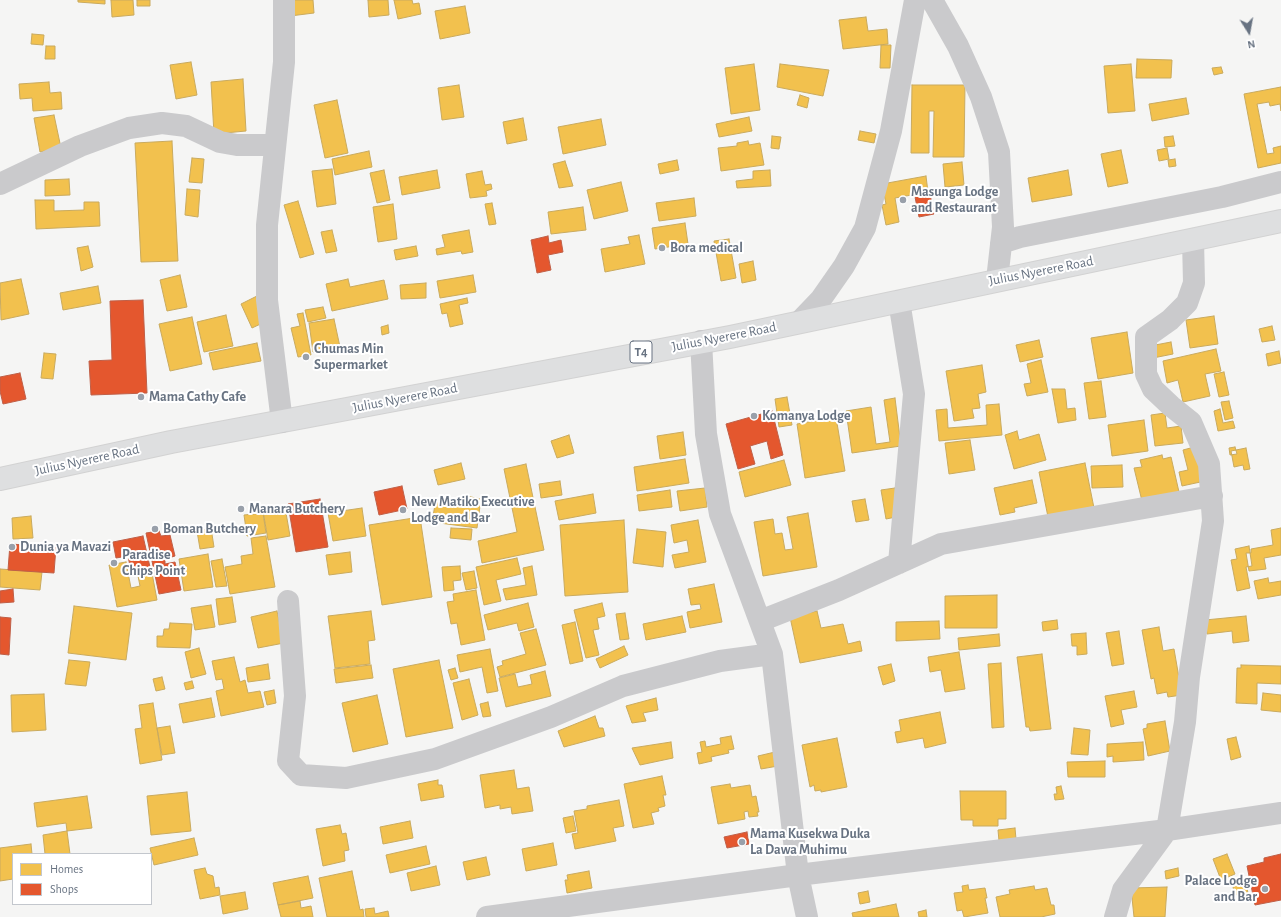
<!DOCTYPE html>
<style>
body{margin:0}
#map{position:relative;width:1281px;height:917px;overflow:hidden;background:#f5f5f4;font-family:"Alegreya Sans",sans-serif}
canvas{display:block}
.legend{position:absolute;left:12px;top:853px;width:140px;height:52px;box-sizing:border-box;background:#fff;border:1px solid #c3c7cd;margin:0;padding:5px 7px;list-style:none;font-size:12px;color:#687382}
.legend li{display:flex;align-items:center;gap:8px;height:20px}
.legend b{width:20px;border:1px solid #c3c7cd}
.north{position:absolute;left:1229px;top:12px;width:40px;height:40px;-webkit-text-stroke:3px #fff;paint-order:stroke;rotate:169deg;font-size:11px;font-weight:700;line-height:16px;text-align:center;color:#687382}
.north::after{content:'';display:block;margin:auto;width:14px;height:18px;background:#687382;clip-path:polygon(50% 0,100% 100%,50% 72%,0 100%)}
</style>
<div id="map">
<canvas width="1281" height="917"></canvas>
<ul class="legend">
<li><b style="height:11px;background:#f2c14e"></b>Homes</li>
<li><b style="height:11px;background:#e4572e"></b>Shops</li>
</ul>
<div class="north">N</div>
</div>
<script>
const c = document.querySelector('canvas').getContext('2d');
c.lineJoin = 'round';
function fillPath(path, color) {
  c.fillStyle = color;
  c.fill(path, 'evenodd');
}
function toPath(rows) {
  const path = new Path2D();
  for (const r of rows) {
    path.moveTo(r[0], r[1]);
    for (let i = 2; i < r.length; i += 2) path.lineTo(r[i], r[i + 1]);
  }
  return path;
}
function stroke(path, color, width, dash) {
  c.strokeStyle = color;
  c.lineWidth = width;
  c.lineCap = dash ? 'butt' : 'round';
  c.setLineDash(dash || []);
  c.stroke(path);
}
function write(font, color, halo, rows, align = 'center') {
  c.font = font + ' "Alegreya Sans",sans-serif';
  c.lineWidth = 4;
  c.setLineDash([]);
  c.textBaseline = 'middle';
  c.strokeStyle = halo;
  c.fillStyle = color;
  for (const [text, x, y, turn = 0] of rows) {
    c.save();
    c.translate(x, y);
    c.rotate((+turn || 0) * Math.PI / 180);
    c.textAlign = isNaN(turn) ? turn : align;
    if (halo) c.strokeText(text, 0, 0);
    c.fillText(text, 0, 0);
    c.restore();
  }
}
const homes = toPath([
 [78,0,105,0,105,4,78,2,78,0],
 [111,0,133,0,134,15,112,17,111,0],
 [137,0,150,0,150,6,137,6,137,0],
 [289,0,313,0,314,13,290,16,289,0],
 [368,0,388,0,389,15,369,17,368,0],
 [394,0,412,0,413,4,419,3,421,14,398,19,394,0],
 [465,6,470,33,440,39,435,11,465,6],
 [866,17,868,31,887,29,888,44,843,49,839,20,866,17],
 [32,34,44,35,43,45,31,44,32,34],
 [881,45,891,45,890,68,880,68,881,45],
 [46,46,55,46,55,59,45,59,46,46],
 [1137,59,1172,60,1171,78,1136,78,1137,59],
 [191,62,197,95,176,99,170,65,191,62],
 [754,64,760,110,731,114,725,68,754,64],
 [780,64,829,70,823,96,777,87,780,64],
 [1131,64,1135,111,1108,113,1104,66,1131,64],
 [1221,67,1223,73,1214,75,1212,68,1221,67],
 [243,79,246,131,214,134,211,82,243,79],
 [49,82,50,93,61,92,62,109,33,111,32,98,20,99,19,84,49,82],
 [459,85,464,117,442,120,438,88,459,85],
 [912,85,965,85,964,157,933,157,934,111,929,111,929,153,911,153,912,85],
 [1281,87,1281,111,1280,104,1270,106,1269,102,1257,104,1267,154,1274,153,1273,148,1281,146,1281,163,1258,168,1244,94,1281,87],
 [800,95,809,98,807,108,797,105,800,95],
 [1186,98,1189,114,1152,121,1149,104,1186,98],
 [337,100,348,153,325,158,314,105,337,100],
 [54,115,61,148,40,152,34,118,54,115],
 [749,117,752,131,719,137,716,124,749,117],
 [523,118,527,140,507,144,503,122,523,118],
 [601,119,606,145,563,154,558,127,601,119],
 [860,131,876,134,874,143,858,140,860,131],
 [772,136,781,137,779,149,771,148,772,136],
 [1173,136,1175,146,1165,147,1164,137,1173,136],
 [172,141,178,261,141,262,135,143,172,141],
 [748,141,749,145,760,143,764,165,721,171,718,148,737,146,737,143,748,141],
 [1167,148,1169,159,1159,161,1157,150,1167,148],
 [1121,150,1128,183,1108,187,1101,154,1121,150],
 [369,151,372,167,335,175,332,159,369,151],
 [192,158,204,159,202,183,189,182,192,158],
 [1175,159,1176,166,1169,167,1168,160,1175,159],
 [677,160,679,170,660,174,658,164,677,160],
 [565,161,573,186,559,188,553,164,565,161],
 [962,162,964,185,945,187,943,164,962,162],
 [332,169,336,204,317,207,312,171,332,169],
 [384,170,390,200,377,203,370,173,384,170],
 [437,170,440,188,402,195,399,177,437,170],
 [770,170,771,186,737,188,736,181,753,179,753,171,770,170],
 [1068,170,1072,195,1032,202,1028,178,1068,170],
 [482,171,485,185,491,184,492,189,486,191,487,196,470,198,466,174,482,171],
 [926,176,928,192,895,198,899,222,886,225,882,205,886,204,882,184,926,176],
 [69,179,70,195,45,196,45,180,69,179],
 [621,182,628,211,594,219,587,190,621,182],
 [187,189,200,190,198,217,185,215,187,189],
 [694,198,696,216,659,221,656,203,694,198],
 [35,200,54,200,54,211,84,210,84,202,99,202,100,226,36,229,35,200],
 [298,201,314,254,300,258,284,205,298,201],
 [492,203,496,224,489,225,485,204,492,203],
 [393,204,397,239,378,242,373,207,393,204],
 [583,207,586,230,551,234,548,212,583,207],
 [685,223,688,244,655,249,652,228,685,223],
 [332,230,337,251,326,253,321,232,332,230],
 [469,230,473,252,462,254,461,251,437,255,436,249,445,247,442,235,469,230],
 [639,235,645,264,605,272,601,249,630,244,628,237,639,235],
 [729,239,736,278,721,281,714,241,729,239],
 [88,246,93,267,81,271,77,248,88,246],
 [416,246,418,256,396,260,394,250,416,246],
 [753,261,756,280,742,283,739,264,753,261],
 [180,275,187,307,167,311,160,280,180,275],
 [473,275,476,292,440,298,437,281,473,275],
 [21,279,29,314,1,320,0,283,21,279],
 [348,279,350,287,384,280,388,299,332,311,326,284,348,279],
 [426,283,426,298,401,299,400,285,426,283],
 [98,286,101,303,63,310,60,293,98,286],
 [257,296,269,320,252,328,241,304,257,296],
 [467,298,468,303,459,305,463,324,450,327,447,313,442,314,440,304,467,298],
 [323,307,326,318,308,322,305,310,323,307],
 [303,313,311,355,298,357,291,328,300,326,297,314,303,313],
 [226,315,233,346,204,352,197,322,226,315],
 [1214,316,1218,344,1190,348,1186,320,1214,316],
 [192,317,202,364,170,371,159,324,192,317],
 [334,319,340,347,313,352,309,323,334,319],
 [388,325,389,333,382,335,381,327,388,325],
 [1272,326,1275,340,1262,342,1259,329,1272,326],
 [1127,332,1133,373,1098,379,1091,338,1127,332],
 [1039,340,1043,357,1020,362,1016,345,1039,340],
 [1171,342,1173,354,1153,358,1150,346,1171,342],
 [257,343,261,361,213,370,209,353,257,343],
 [1216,349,1221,371,1205,374,1210,396,1183,402,1178,380,1167,383,1163,361,1216,349],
 [1279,351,1281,363,1268,366,1266,354,1279,351],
 [44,353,56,354,53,379,41,378,44,353],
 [1041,360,1048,392,1027,396,1024,384,1031,383,1027,364,1041,360],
 [982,365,986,392,978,394,980,408,972,409,974,418,954,421,946,371,982,365],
 [1224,372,1229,395,1219,397,1214,374,1224,372],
 [1101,381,1106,417,1089,419,1084,383,1101,381],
 [1052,389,1065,389,1067,409,1075,408,1076,420,1058,423,1052,389],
 [787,397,792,425,779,427,775,399,787,397],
 [895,398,901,446,852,453,846,411,871,407,876,444,890,442,884,400,895,398],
 [1229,401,1233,418,1225,420,1221,402,1229,401],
 [999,404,1002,435,939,441,936,410,947,409,948,428,987,425,986,405,999,404],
 [1220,409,1223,423,1233,421,1235,428,1218,431,1214,411,1220,409],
 [1165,413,1167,428,1181,426,1183,443,1155,446,1151,415,1165,413],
 [836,417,845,471,805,478,797,424,836,417],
 [1144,420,1148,451,1112,456,1108,425,1144,420],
 [1017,431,1019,440,1039,434,1046,460,1014,469,1005,435,1017,431],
 [683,432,686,455,660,459,657,436,683,432],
 [569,435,574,453,557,458,551,441,569,435],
 [970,440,975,470,949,474,945,443,970,440],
 [1198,446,1205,481,1182,486,1179,472,1188,470,1183,450,1198,446],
 [1235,447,1237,454,1230,455,1229,448,1235,447],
 [1246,448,1250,469,1244,470,1243,465,1234,467,1231,451,1246,448],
 [1162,455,1163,459,1171,457,1179,492,1142,501,1134,468,1142,467,1140,460,1162,455],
 [685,459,689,483,637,491,634,467,685,459],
 [784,460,791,485,745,497,739,472,784,460],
 [461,463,465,479,438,485,434,470,461,463],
 [1085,463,1094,508,1048,517,1039,472,1085,463],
 [526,464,544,550,482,563,478,541,517,532,504,469,526,464],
 [1122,465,1123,487,1092,488,1091,466,1122,465],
 [1032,480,1037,503,1014,508,1015,512,1000,515,994,488,1032,480],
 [560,481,562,495,541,498,539,484,560,481],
 [705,488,707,507,680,511,677,491,705,488],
 [895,488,901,516,886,519,881,490,895,488],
 [670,490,672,507,639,511,637,495,670,490],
 [593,494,596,513,559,520,555,501,593,494],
 [466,496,481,499,477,528,432,522,436,499,465,503,466,496],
 [865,499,869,520,856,522,852,501,865,499],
 [285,507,290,536,268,540,263,511,285,507],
 [362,508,366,536,333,541,328,513,362,508],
 [263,513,266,533,247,536,244,515,263,513],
 [808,513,817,567,763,576,754,522,773,519,775,534,782,533,785,550,793,549,787,517,808,513],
 [31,516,33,538,13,539,12,518,31,516],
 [420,517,432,597,382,605,369,525,420,517],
 [624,520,628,592,565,596,560,525,624,520],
 [698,520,706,562,675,568,672,555,689,552,687,540,674,543,671,525,698,520],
 [211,528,214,547,200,549,197,531,211,528],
 [451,528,472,529,471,540,450,538,451,528],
 [1281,528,1281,555,1264,558,1266,569,1249,571,1246,553,1251,553,1251,549,1273,545,1271,530,1281,528],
 [637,529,666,532,663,567,633,563,637,529],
 [266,536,275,587,230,594,225,567,242,564,241,556,253,554,251,538,266,536],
 [1249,546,1252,566,1246,567,1250,588,1237,591,1231,560,1237,559,1235,549,1249,546],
 [350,552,352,572,329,575,326,555,350,552],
 [208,554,213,587,184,591,179,559,208,554],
 [517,558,521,574,496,580,501,601,484,605,476,567,517,558],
 [222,559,227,586,216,587,211,561,222,559],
 [126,562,131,588,140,586,138,576,152,573,157,600,117,607,109,565,126,562],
 [460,566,461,580,453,581,454,590,444,591,442,567,460,566],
 [532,566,537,595,506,600,503,589,526,585,523,568,532,566],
 [0,569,42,572,40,590,0,587,0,569],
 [474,571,477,588,466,590,462,573,474,571],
 [1268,578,1269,583,1281,581,1281,595,1258,599,1254,581,1268,578],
 [714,584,722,622,690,628,687,612,701,609,700,604,691,605,688,589,714,584],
 [476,590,485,640,461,645,457,623,451,624,447,602,454,601,453,594,476,590],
 [997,595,997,628,945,628,945,596,997,595],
 [232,597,236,622,219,625,216,599,232,597],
 [528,603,534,627,519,631,517,623,488,630,484,615,528,603],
 [602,603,605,616,597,618,599,629,593,630,599,655,586,658,574,610,602,603],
 [211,605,215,627,195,630,191,608,211,605],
 [74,606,132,613,126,660,68,653,74,606],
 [277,611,284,643,258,648,251,617,277,611],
 [371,611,375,640,368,641,370,664,335,668,328,616,371,611],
 [817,611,821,628,843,624,848,644,860,641,862,651,800,663,790,617,817,611],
 [625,613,629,639,620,640,616,614,625,613],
 [682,616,686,632,646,640,643,624,682,616],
 [1246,616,1249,641,1233,643,1232,631,1207,634,1205,620,1246,616],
 [1057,620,1058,629,1043,631,1042,622,1057,620],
 [939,621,940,639,896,641,896,622,939,621],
 [575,622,583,661,570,664,562,625,575,622],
 [170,623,192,624,190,648,157,647,157,636,163,636,164,629,169,629,170,623],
 [1159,627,1163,651,1174,649,1182,695,1168,697,1167,692,1157,694,1154,678,1151,679,1142,630,1159,627],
 [536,629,546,665,500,677,497,667,503,665,502,661,526,654,520,633,536,629],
 [1119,631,1124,664,1112,666,1106,633,1119,631],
 [1086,633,1087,654,1077,655,1077,646,1072,646,1071,634,1086,633],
 [999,634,1000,646,959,650,958,638,999,634],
 [624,646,628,655,600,668,596,659,624,646],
 [199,648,206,674,191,678,185,652,199,648],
 [490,649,498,691,487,693,482,667,460,672,457,655,490,649],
 [959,652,965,689,945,692,941,670,930,672,928,657,959,652],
 [1042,654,1051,729,1030,731,1029,727,1026,727,1017,657,1042,654],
 [234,657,240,682,245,680,248,693,260,691,264,707,221,716,216,691,224,689,222,679,216,680,212,661,234,657],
 [69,660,90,662,86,686,65,684,69,660],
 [439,660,453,728,406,737,393,669,439,660],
 [1001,663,1004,727,992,728,988,664,1001,663],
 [268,664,270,679,248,682,246,668,268,664],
 [891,664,895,681,883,685,878,667,891,664],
 [371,665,373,678,336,683,334,669,371,665],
 [1241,665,1281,666,1281,684,1257,683,1257,704,1236,703,1237,668,1241,668,1241,665],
 [455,668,458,678,451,680,448,670,455,668],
 [545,671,551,696,506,707,499,678,515,674,518,687,532,684,530,675,545,671],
 [162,677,165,689,156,691,153,679,162,677],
 [469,679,478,715,462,720,453,683,469,679],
 [192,681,194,688,186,690,184,683,192,681],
 [274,690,276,703,267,705,264,692,274,690],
 [1134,691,1137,707,1121,710,1124,724,1111,727,1105,696,1134,691],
 [1263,693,1281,695,1281,712,1261,710,1263,693],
 [44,694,46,730,12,732,11,695,44,694],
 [377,695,388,744,353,752,342,703,377,695],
 [211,698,215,717,183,723,179,704,211,698],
 [656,698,658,710,643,713,646,721,632,723,626,706,656,698],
 [488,702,491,716,483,717,480,704,488,702],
 [153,703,162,760,140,764,135,729,142,728,139,705,153,703],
 [940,712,946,743,925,748,923,738,897,743,895,732,901,731,899,720,940,712],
 [595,716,599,728,603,728,605,736,564,747,558,731,595,716],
 [1165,721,1170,751,1148,756,1143,729,1147,728,1147,724,1165,721],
 [170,726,175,753,162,755,157,728,170,726],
 [1074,728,1090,730,1088,755,1071,754,1074,728],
 [731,736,734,749,728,750,729,753,711,757,712,761,699,764,697,753,702,752,700,742,705,741,706,747,721,744,720,738,731,736],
 [1236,737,1241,757,1231,760,1227,739,1236,737],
 [837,738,847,787,821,792,821,790,815,791,814,785,810,787,802,745,837,738],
 [671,742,673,758,640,765,632,748,671,742],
 [1143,742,1144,760,1113,762,1113,756,1107,757,1107,744,1143,742],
 [775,752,778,766,761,769,758,756,775,752],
 [1105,761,1105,777,1068,777,1067,762,1105,761],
 [514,770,517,789,529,787,533,811,512,814,511,807,500,809,500,805,485,808,480,775,514,770],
 [662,776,666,795,663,795,665,806,658,808,659,811,651,813,654,824,633,828,624,784,662,776],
 [438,780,438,785,442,785,444,797,421,801,418,784,438,780],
 [730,784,731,788,750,785,752,797,756,796,759,812,757,812,758,816,749,817,748,811,744,812,745,819,718,824,711,787,730,784],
 [1061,786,1064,799,1055,800,1054,794,1057,794,1056,787,1061,786],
 [960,791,1006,791,1006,819,998,819,998,826,973,826,973,820,961,820,960,791],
 [187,792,191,831,151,835,147,796,187,792],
 [87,796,92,828,67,831,66,823,37,827,34,803,87,796],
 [619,800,624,826,613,828,616,841,575,849,572,834,578,833,574,811,587,809,587,806,619,800],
 [573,816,576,831,566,833,563,818,573,816],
 [410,821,413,838,383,844,380,827,410,821],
 [340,825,342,834,346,833,349,850,344,851,345,861,323,866,316,829,340,825],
 [1015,828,1016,839,999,841,998,830,1015,828],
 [67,831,70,854,45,854,43,835,67,831],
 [194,838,198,855,154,865,150,848,194,838],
 [553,843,557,865,526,871,522,849,553,843],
 [31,844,32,854,13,854,13,879,0,881,0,848,31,844],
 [426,846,430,864,390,873,386,855,426,846],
 [1227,854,1235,874,1221,880,1213,859,1227,854],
 [486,857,490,875,467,880,463,862,486,857],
 [436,866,440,885,411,891,407,873,436,866],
 [205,868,207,874,213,876,215,888,219,887,220,895,200,899,194,870,205,868],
 [1178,868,1179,876,1166,879,1165,871,1178,868],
 [352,871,360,910,363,909,364,917,327,917,319,878,352,871],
 [589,871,592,888,567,893,565,880,568,880,567,875,589,871],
 [308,876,313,898,278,905,273,883,308,876],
 [1246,884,1248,893,1234,895,1233,886,1246,884],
 [968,885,969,890,985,888,987,898,985,898,988,913,964,917,962,910,957,911,954,893,963,892,962,886,968,885],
 [1034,886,1035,890,1047,888,1051,905,1054,905,1055,914,1041,917,1000,917,996,897,1010,894,1009,890,1034,886],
 [1167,887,1165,917,1134,917,1131,888,1167,887],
 [868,891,870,902,860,904,858,893,868,891],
 [245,892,248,909,223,914,220,896,245,892],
 [300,901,301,908,311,906,313,917,281,917,278,905,300,901],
 [896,904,899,917,853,917,852,913,896,904],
 [374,908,375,914,388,911,389,917,366,917,365,909,374,908],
 [926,910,927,917,919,917,918,912,926,910]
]);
const shops = toPath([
 [930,194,934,214,919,217,915,197,930,194],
 [548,236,549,243,561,240,563,252,548,255,551,270,537,273,531,240,548,236],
 [143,300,147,393,91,395,89,361,112,360,110,301,143,300],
 [20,373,26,399,3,404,0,391,0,377,20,373],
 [772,411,783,455,771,459,767,441,750,446,755,464,738,469,726,424,772,411],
 [402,486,407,509,379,515,374,492,402,486],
 [320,499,328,547,296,552,288,504,320,499],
 [159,531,161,536,170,535,175,556,165,559,165,564,175,562,181,590,159,594,146,533,159,531],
 [143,536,150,567,131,571,128,556,116,558,113,542,143,536],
 [10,544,56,547,54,573,8,570,10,544],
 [13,589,14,602,0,603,0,591,13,589],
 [0,617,11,618,9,655,0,654,0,617],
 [747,832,749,844,727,848,724,837,747,832],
 [1281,854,1281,900,1255,905,1247,866,1264,862,1264,858,1281,854]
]);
const minor = toPath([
 [932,0,958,46,981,97,999,152,1003,227,997,280],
 [0,184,80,146,129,128,162,123,186,126,220,142,237,145,275,145],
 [1001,243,1020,237,1222,197,1281,182],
 [899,301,914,394,899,563],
 [799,322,821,299,844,266,865,228,891,131,915,0],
 [701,341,706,434,720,514,772,654,798,875,807,917],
 [282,422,267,300,267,225,284,62,284,0],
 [288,601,295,696,288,761,301,775,346,778,435,759,551,717,623,686,720,661,772,654],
 [760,621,839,590,941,544,1212,496],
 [487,917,798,875,1167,830,1281,813],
 [1115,917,1123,890,1167,830,1185,722,1189,677,1213,521,1209,464,1191,422,1171,406,1153,389,1146,374,1146,337,1170,320,1187,303,1194,283,1193,240]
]);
const trunk = toPath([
 [0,479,171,442,730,337,1281,221]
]);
const markers = [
 [903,200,4,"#99a0aa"],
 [662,248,4,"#99a0aa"],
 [306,357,4,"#99a0aa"],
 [141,397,4,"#99a0aa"],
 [754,416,4,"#99a0aa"],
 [241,509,4,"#99a0aa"],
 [403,510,4,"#99a0aa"],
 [155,529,4,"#99a0aa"],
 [12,547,4,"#99a0aa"],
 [114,563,4,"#99a0aa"],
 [742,842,4,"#99a0aa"],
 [1265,889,4,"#99a0aa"]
];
const shields = [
 [641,352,22]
];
const shieldNames = [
 ["T4",641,352]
];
const poiNames = [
 ["Masunga Lodge",911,192],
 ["and Restaurant",911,208],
 ["Bora medical",670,248],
 ["Chumas Min",314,349],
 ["Supermarket",314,365],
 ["Mama Cathy Cafe",149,397],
 ["Komanya Lodge",762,416],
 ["New Matiko Executive",411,502],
 ["Lodge and Bar",411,518],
 ["Manara Butchery",249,509],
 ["Boman Butchery",163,529],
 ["Dunia ya Mavazi",20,547],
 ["Paradise",122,555],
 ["Chips Point",122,571],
 ["Mama Kusekwa Duka",750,834],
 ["La Dawa Muhimu",750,850],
 ["Palace Lodge",1257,881,"right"],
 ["and Bar",1257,897,"right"]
];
const streetNames = [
 ["Julius Nyerere Road",1041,271,-11],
 ["Julius Nyerere Road",724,337,-11],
 ["Julius Nyerere Road",405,398,-11],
 ["Julius Nyerere Road",87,460,-12]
];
fillPath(homes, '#f2c14e');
stroke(homes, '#c9aa5e', 1);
fillPath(shops, '#e4572e');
stroke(shops, '#bf5f47', 1);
stroke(trunk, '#d2d2d2', 24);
stroke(minor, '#cacacc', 22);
stroke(trunk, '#dedfe0', 22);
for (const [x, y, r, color] of markers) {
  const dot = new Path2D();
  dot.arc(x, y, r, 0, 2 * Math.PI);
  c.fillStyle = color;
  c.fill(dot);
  stroke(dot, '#fff', 1.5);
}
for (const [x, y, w] of shields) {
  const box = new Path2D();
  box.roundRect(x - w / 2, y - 11, w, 22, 3);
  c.fillStyle = '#fff';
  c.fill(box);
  stroke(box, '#687382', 1);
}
write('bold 13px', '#687382', null, shieldNames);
write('bold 14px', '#687382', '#fff', poiNames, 'left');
write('14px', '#687382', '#fff', streetNames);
</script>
